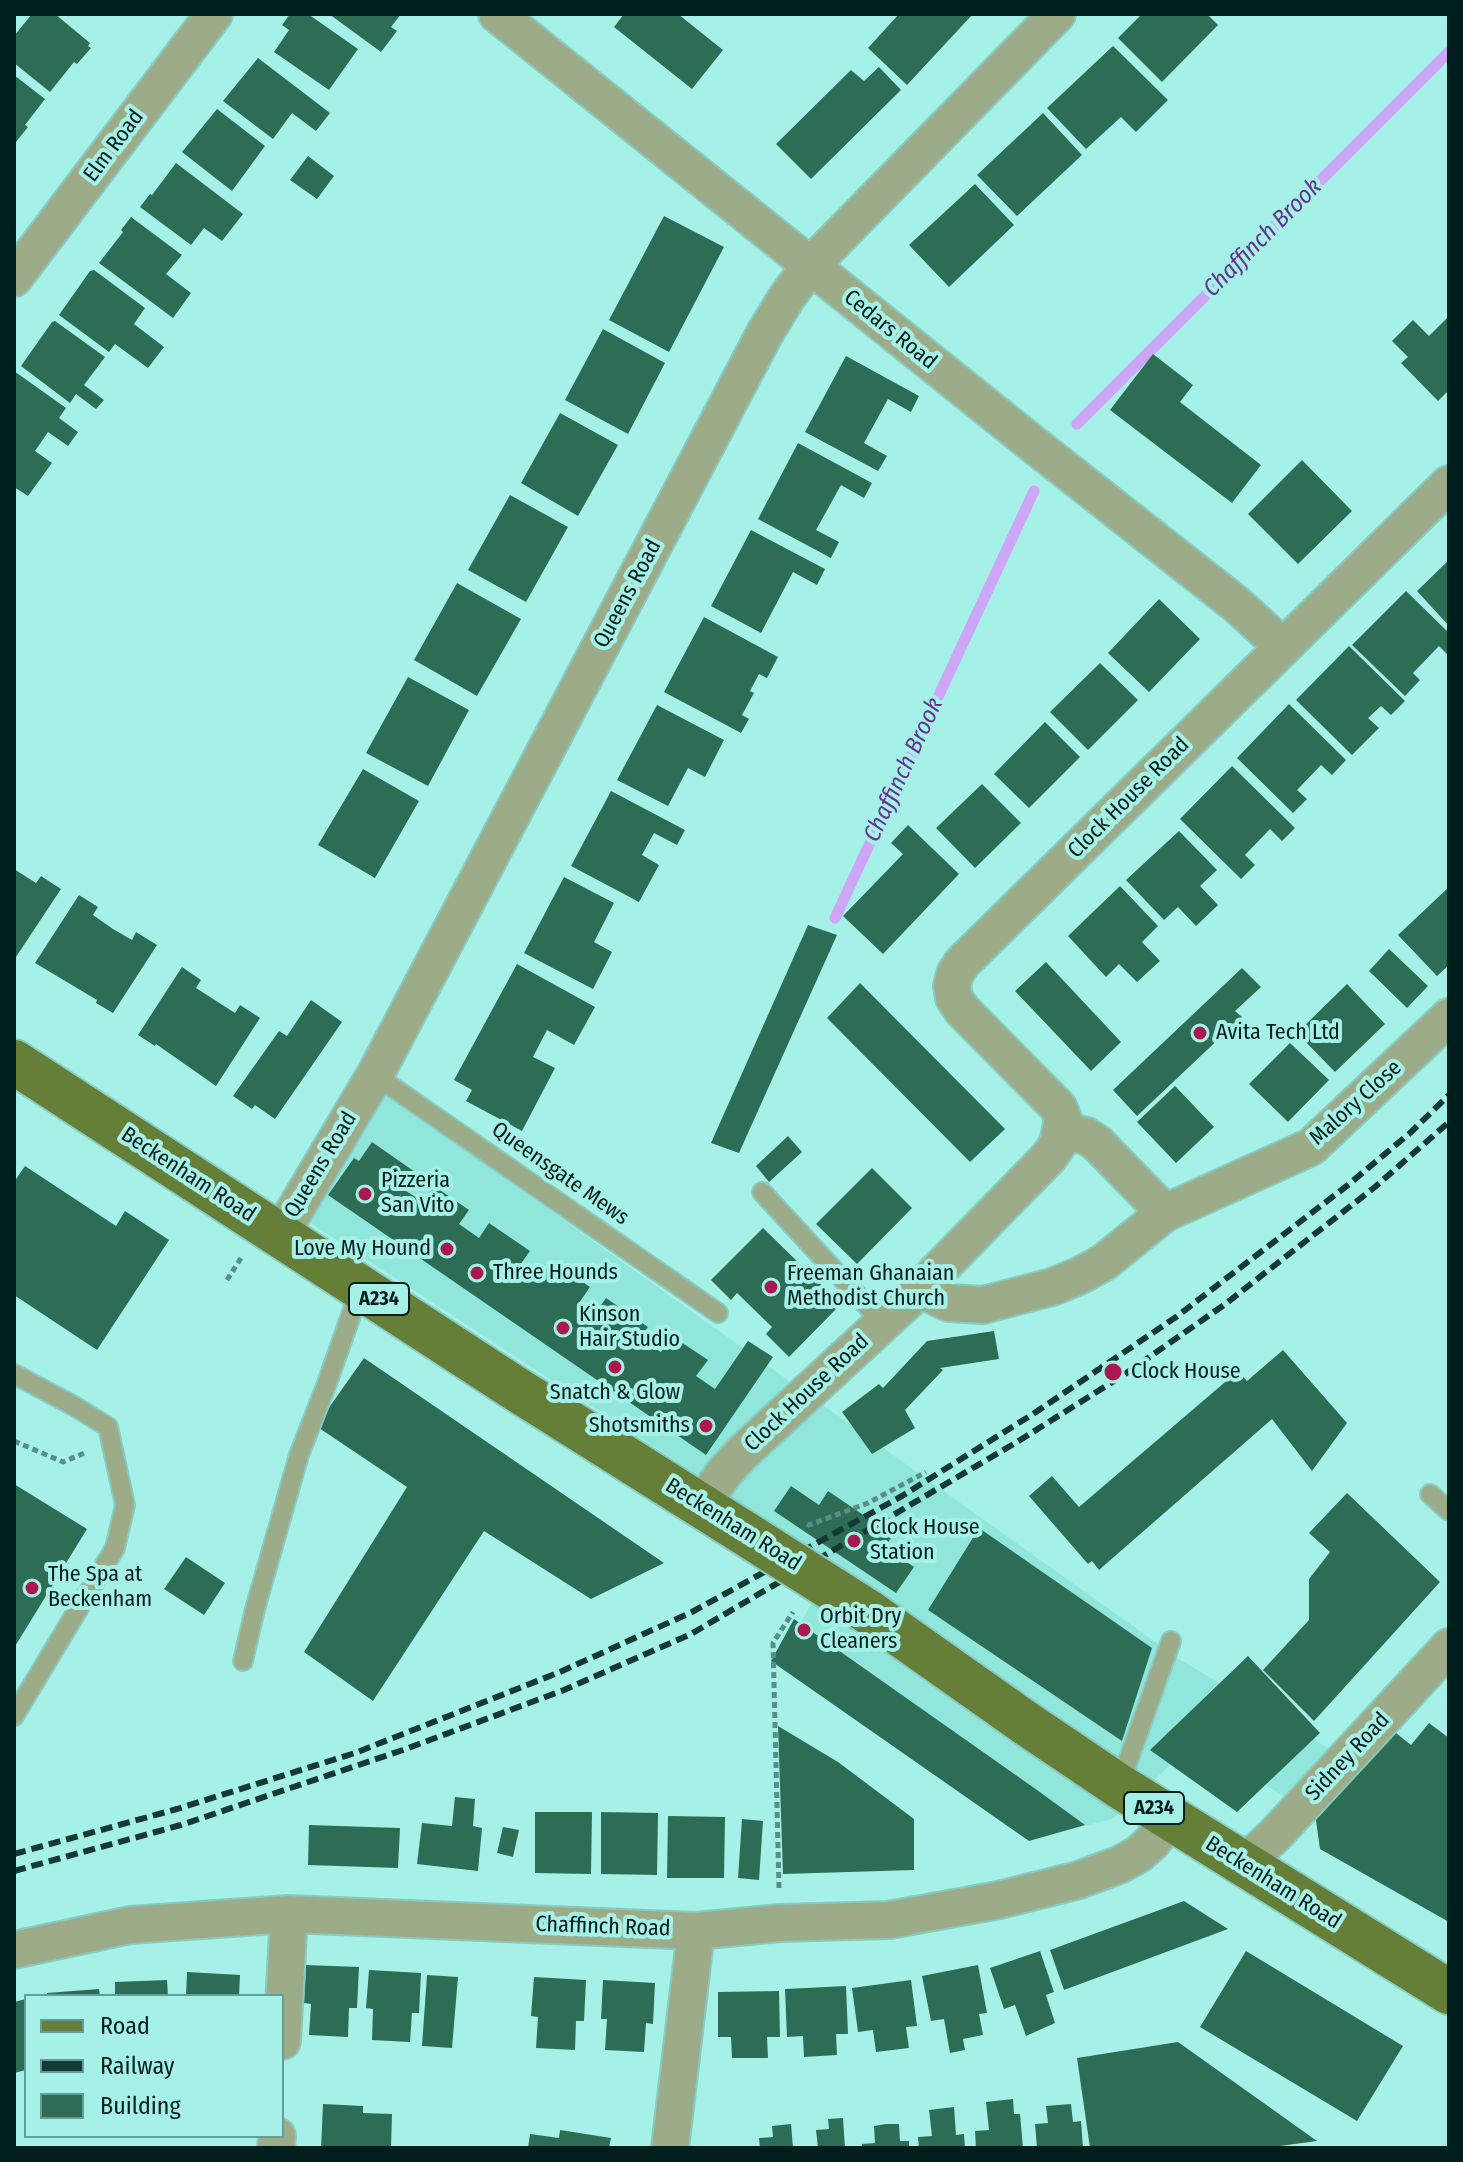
<!DOCTYPE html>
<style>
body{margin:0}
#map{position:relative;width:1463px;height:2162px;overflow:hidden;background:#a6f1e7;font-family:"Fira Sans Condensed",sans-serif}
canvas{display:block}
.frame{position:absolute;inset:0;border:16px solid #001e1b;pointer-events:none}
.legend{position:absolute;left:24px;top:1994px;width:260px;height:144px;box-sizing:border-box;background:#a6f1e7;border:2px solid #649d95;margin:0;padding:10px 14px;list-style:none;font-size:24px;color:#001e1b}
.legend li{display:flex;align-items:center;gap:16px;height:40px}
.legend b{width:40px;border:2px solid #649d95}
</style>
<div id="map">
<canvas width="1463" height="2162"></canvas>
<div class="frame"></div>
<ul class="legend">
<li><b style="height:10px;background:#667f38"></b>Road</li>
<li><b style="height:10px;background:#153935"></b>Railway</li>
<li><b style="height:22px;background:#2e6d55"></b>Building</li>
</ul>
</div>
<script>
const c = document.querySelector('canvas').getContext('2d');
c.lineJoin = 'round';
function fillPath(path, color) {
  c.fillStyle = color;
  c.fill(path, 'evenodd');
}
function toPath(rows) {
  const path = new Path2D();
  for (const r of rows) {
    path.moveTo(r[0], r[1]);
    for (let i = 2; i < r.length; i += 2) path.lineTo(r[i], r[i + 1]);
  }
  return path;
}
function stroke(path, color, width, dash) {
  c.strokeStyle = color;
  c.lineWidth = width;
  c.lineCap = dash ? 'butt' : 'round';
  c.setLineDash(dash || []);
  c.stroke(path);
}
function write(font, color, halo, rows, align = 'center') {
  c.font = font + ' "Fira Sans Condensed",sans-serif';
  c.lineWidth = 8;
  c.setLineDash([]);
  c.textBaseline = 'middle';
  c.strokeStyle = halo;
  c.fillStyle = color;
  for (const [text, x, y, turn = 0] of rows) {
    c.save();
    c.translate(x, y);
    c.rotate((+turn || 0) * Math.PI / 180);
    c.textAlign = isNaN(turn) ? turn : align;
    if (halo) c.strokeText(text, 0, 0);
    c.fillText(text, 0, 0);
    c.restore();
  }
}
const built = toPath([
 [384,1092,1179,1659,1449,1820,1449,1893,1194,1743,1112,1819,1041,1837,777,1664,834,1564,303,1218]
]);
const stream = toPath([
 [1077,424,1449,52],
 [835,918,1034,491]
]);
const building = toPath([
 [32,14,55,14,90,43,88,46,91,48,77,64,74,62,50,92,14,63,14,36],
 [290,14,308,14,358,49,329,90,274,52,289,30,282,25],
 [329,14,401,14,391,27,397,31,381,52],
 [624,14,678,14,723,50,692,89,614,27],
 [899,14,973,14,907,85,868,48],
 [1142,14,1207,14,1218,25,1162,82,1118,38],
 [1113,46,1168,100,1136,132,1121,117,1086,149,1047,108],
 [258,58,330,113,316,131,292,113,273,139,223,101],
 [879,67,901,90,811,179,776,144,851,70,864,81],
 [14,75,45,99,25,125,28,127,16,142,14,140],
 [217,109,265,146,232,191,182,152],
 [1043,113,1082,155,1017,216,977,175],
 [308,156,334,176,317,199,290,180],
 [176,163,243,214,222,241,204,228,191,245,140,207,150,194,152,195],
 [975,184,1014,225,949,287,909,245],
 [664,216,724,247,669,352,609,320],
 [131,217,182,255,166,274,191,293,173,318,99,263,123,232,121,230],
 [94,270,145,308,134,324,164,347,148,368,115,344,109,352,59,315,90,271],
 [1449,316,1449,390,1438,401,1401,363,1408,357,1392,341,1413,320,1429,336],
 [55,321,105,357,84,385,104,400,96,409,76,394,70,403,21,366,52,322],
 [603,329,665,363,628,434,565,400],
 [1153,354,1193,385,1180,402,1261,465,1232,503,1110,410],
 [846,356,919,396,911,412,888,399,864,443,887,456,878,471,805,432],
 [14,371,66,408,59,418,78,432,68,446,48,432,35,451,52,463,28,496,14,487],
 [560,413,618,445,578,516,521,483],
 [798,443,872,483,864,498,841,485,816,530,839,542,831,558,758,519],
 [1302,460,1352,511,1298,564,1248,514],
 [510,495,568,527,526,602,468,570],
 [751,530,825,569,817,585,793,572,761,633,711,606],
 [1449,560,1449,626,1417,591],
 [457,583,521,619,477,696,414,660],
 [1406,591,1449,633,1449,656,1439,646,1413,673,1420,680,1405,696,1352,645],
 [1159,599,1200,639,1149,692,1108,653],
 [704,617,778,657,767,678,759,674,750,691,754,693,742,715,749,719,741,733,664,692],
 [1349,646,1405,701,1391,715,1381,706,1368,718,1379,728,1352,755,1296,700],
 [1100,663,1138,700,1088,750,1050,712],
 [408,677,469,710,428,786,366,753],
 [1289,704,1346,760,1332,775,1321,765,1297,790,1307,799,1293,813,1237,758],
 [657,705,724,740,705,777,688,768,668,806,617,780],
 [1045,722,1080,757,1029,808,994,774],
 [1232,766,1295,828,1282,841,1270,829,1245,855,1255,865,1241,879,1180,819],
 [363,769,419,801,375,878,318,845],
 [982,784,1021,823,975,868,936,828],
 [611,791,685,830,677,845,654,833,642,855,659,865,639,902,571,866],
 [908,825,959,874,883,954,843,916,903,854,891,843],
 [1179,831,1217,870,1200,886,1218,905,1196,926,1178,907,1164,920,1126,880],
 [14,869,36,883,41,876,61,889,14,960],
 [564,877,614,903,594,942,612,952,593,989,524,953],
 [1120,886,1158,926,1142,942,1160,961,1137,982,1119,964,1106,977,1068,936],
 [1448,888,1449,965,1437,976,1398,935],
 [79,895,98,907,93,915,113,929,132,940,136,932,157,945,113,1013,96,1003,97,1000,35,963],
 [808,925,837,935,739,1153,711,1143],
 [1389,949,1428,986,1407,1008,1369,971],
 [1046,962,1121,1042,1091,1071,1015,991],
 [517,964,595,1007,574,1045,547,1030,533,1057,555,1068,522,1131,466,1101,472,1090,454,1080],
 [182,967,201,980,196,988,235,1013,240,1005,260,1018,216,1086,156,1044,155,1046,138,1035],
 [1242,968,1261,987,1235,1011,1242,1017,1137,1116,1113,1090],
 [860,983,1005,1129,970,1162,827,1018],
 [1347,984,1385,1024,1335,1072,1297,1033],
 [311,1000,342,1022,275,1119,255,1105,252,1109,233,1096,279,1031,287,1036],
 [1290,1043,1329,1080,1288,1122,1249,1084],
 [1175,1086,1214,1127,1176,1163,1137,1122],
 [788,1136,802,1152,769,1182,756,1166],
 [372,1142,415,1172,403,1189,423,1202,434,1186,469,1210,459,1224,479,1238,489,1223,530,1251,520,1265,540,1278,552,1261,590,1287,579,1303,595,1314,606,1298,648,1327,640,1338,661,1352,672,1336,708,1360,696,1376,715,1389,748,1341,773,1357,706,1455,328,1195,354,1158,359,1161],
 [25,1166,116,1226,125,1211,169,1240,97,1350,14,1295,14,1182],
 [872,1168,912,1208,857,1264,816,1224],
 [763,1228,841,1304,789,1357,766,1334,772,1327,737,1293,731,1300,711,1280],
 [994,1331,999,1359,940,1368,943,1370,905,1410,915,1428,872,1454,842,1412,879,1384,883,1388,927,1341],
 [1283,1350,1347,1423,1312,1471,1272,1419,1099,1570,1092,1561,1088,1564,1029,1496,1052,1476,1079,1507,1238,1371,1247,1381],
 [364,1358,664,1563,591,1599,484,1531,373,1701,304,1652,407,1487,316,1426],
 [14,1484,87,1529,14,1648],
 [791,1486,819,1505,828,1491,893,1535,885,1547,914,1567,896,1593,774,1511],
 [1347,1493,1440,1582,1314,1721,1263,1670,1309,1620,1309,1579,1330,1552,1309,1533],
 [979,1528,1152,1648,1122,1741,928,1610],
 [186,1557,225,1583,204,1615,164,1589],
 [794,1619,1037,1790,1085,1825,1029,1841,771,1661],
 [1248,1656,1320,1733,1237,1812,1150,1750],
 [1429,1723,1449,1738,1449,1922,1320,1849,1315,1813,1391,1729,1411,1745],
 [778,1726,838,1762,914,1819,914,1870,783,1874],
 [455,1797,475,1799,473,1826,482,1828,478,1871,417,1864,422,1823,452,1826],
 [535,1812,592,1812,591,1874,535,1873],
 [601,1812,658,1813,657,1875,601,1874],
 [668,1816,725,1817,724,1878,667,1878],
 [742,1819,763,1821,759,1880,738,1878],
 [309,1825,400,1828,398,1868,308,1865],
 [503,1827,519,1830,513,1857,497,1853],
 [1184,1901,1228,1929,1064,1990,1050,1950],
 [1040,1951,1054,1992,1046,1995,1055,2023,1026,2036,1015,2005,1004,2009,990,1968],
 [1246,1951,1403,2046,1357,2121,1200,2027],
 [306,1965,359,1967,357,2008,349,2008,348,2037,309,2035,311,2004,304,2003],
 [978,1965,987,2013,979,2014,983,2035,963,2039,965,2050,950,2053,944,2019,931,2021,922,1976],
 [369,1970,421,1973,419,2013,412,2013,410,2042,372,2040,373,2009,366,2008],
 [187,1972,240,1975,239,1996,186,1996],
 [427,1975,458,1977,452,2048,422,2046],
 [534,1977,586,1980,584,2021,576,2021,575,2050,536,2048,538,2017,531,2016],
 [167,1980,168,1996,115,1996,115,1982],
 [603,1980,655,1983,653,2024,646,2023,644,2052,605,2050,607,2019,601,2019],
 [911,1980,917,2026,906,2027,909,2048,876,2052,873,2030,858,2032,852,1988],
 [846,1986,848,2034,836,2034,837,2055,804,2057,803,2036,787,2037,785,1989],
 [99,1989,100,1996,47,1996,47,1993],
 [779,1991,780,2037,767,2037,768,2058,732,2058,731,2037,718,2037,718,1992],
 [26,1999,26,2070,14,2073,14,2002],
 [1178,2042,1317,2141,1265,2148,1090,2148,1077,2058],
 [1013,2099,1014,2114,1020,2114,1023,2148,976,2148,975,2131,989,2130,986,2102],
 [323,2104,363,2106,363,2113,392,2114,391,2148,321,2148],
 [1071,2104,1073,2122,1081,2121,1083,2148,1037,2148,1035,2124,1048,2123,1046,2106],
 [954,2107,956,2135,964,2134,965,2148,919,2148,918,2137,932,2136,929,2110],
 [843,2118,845,2148,818,2148,816,2130,829,2129,828,2119],
 [791,2124,793,2148,760,2148,759,2138,773,2137,772,2126],
 [886,2124,899,2124,900,2141,909,2141,909,2148,862,2148,862,2144,875,2143,874,2126],
 [560,2130,611,2138,609,2148,528,2148,530,2134,559,2138]
]);
const path = toPath([
 [227,1280,241,1258],
 [14,1441,63,1462,87,1452],
 [807,1524,809,1525,868,1503,926,1472],
 [779,1888,773,1643,793,1612]
]);
const service = toPath([
 [375,1075,718,1313],
 [762,1192,882,1322],
 [14,1374,74,1406,108,1427,125,1505,115,1548,14,1716],
 [1430,1494,1449,1511],
 [243,1661,255,1609,299,1455,326,1386,361,1287],
 [1119,1786,1171,1641]
]);
const minor = toPath([
 [497,14,1029,441,1236,604,1282,646],
 [14,278,214,14],
 [1165,1213,1311,1147,1449,1017],
 [280,1235,375,1075,765,333,787,297,810,266,1057,14],
 [920,1289,949,1303,983,1305,1052,1287,1079,1276,1103,1263,1165,1213,1097,1143,1086,1136,1062,1130],
 [701,1505,724,1473,742,1453,920,1289,1049,1157,1058,1144,1063,1119,1058,1107,962,1010,954,998,952,986,955,974,962,963,1449,484],
 [1244,1864,1275,1835,1449,1647],
 [14,1950,130,1925,289,1914,696,1931,780,1923,889,1920,999,1900,1079,1880,1121,1864,1139,1854,1153,1841,1170,1819],
 [282,2041,289,1914],
 [276,2148,277,2136],
 [670,2148,696,1931]
]);
const primary = toPath([
 [14,1062,513,1387,746,1534],
 [867,1611,1027,1724,1119,1786,1449,1992]
]);
const rail = toPath([
 [14,1854,177,1809,355,1753,560,1672,692,1612,902,1496,1033,1414,1176,1317,1348,1185,1410,1133,1449,1095],
 [14,1871,181,1825,403,1750,564,1690,691,1634,1017,1442,1125,1374,1224,1305,1307,1240,1375,1187,1449,1122]
]);
const primaryBridge = toPath([
 [746,1534,867,1611]
]);
const markers = [
 [1200,1033,8,"#aa1850"],
 [365,1194,8,"#aa1850"],
 [447,1249,8,"#aa1850"],
 [477,1273,8,"#aa1850"],
 [771,1287,8,"#aa1850"],
 [563,1328,8,"#aa1850"],
 [615,1367,8,"#aa1850"],
 [1113,1372,10,"#aa1850"],
 [706,1426,8,"#aa1850"],
 [854,1541,8,"#aa1850"],
 [32,1588,8,"#aa1850"],
 [804,1630,8,"#aa1850"]
];
const shields = [
 [379,1299,60],
 [1154,1808,60]
];
const shieldNames = [
 ["A234",379,1299],
 ["A234",1154,1808]
];
const streetNames = [
 ["Elm Road",114,146,-53],
 ["Cedars Road",890,330,39],
 ["Queens Road",628,594,-62],
 ["Clock House Road",1129,798,-45],
 ["Malory Close",1356,1103,-42],
 ["Queens Road",321,1165,-59],
 ["Queensgate Mews",560,1174,35],
 ["Beckenham Road",188,1175,33],
 ["Clock House Road",807,1393,-43],
 ["Beckenham Road",733,1525,32],
 ["Sidney Road",1348,1757,-47],
 ["Beckenham Road",1273,1883,32],
 ["Chaffinch Road",603,1927,2]
];
const poiNames = [
 ["Avita Tech Ltd",1216,1033],
 ["Pizzeria",381,1181],
 ["San Vito",381,1206],
 ["Love My Hound",431,1249,"right"],
 ["Three Hounds",493,1273],
 ["Freeman Ghanaian",787,1274],
 ["Methodist Church",787,1299],
 ["Kinson",579,1315],
 ["Hair Studio",579,1340],
 ["Clock House",1131,1372],
 ["Snatch & Glow",615,1393,"center"],
 ["Shotsmiths",690,1426,"right"],
 ["Clock House",870,1528],
 ["Station",870,1553],
 ["The Spa at",48,1575],
 ["Beckenham",48,1600],
 ["Orbit Dry",820,1617],
 ["Cleaners",820,1642]
];
const waterNames = [
 ["Chaffinch Brook",1263,238,-45],
 ["Chaffinch Brook",904,770,-65]
];
fillPath(built, '#90e6db');
stroke(stream, '#cda6f8', 11);
fillPath(building, '#2e6d55');
stroke(service, '#88cbc2', 22);
stroke(minor, '#88cbc2', 40);
stroke(primary, '#88cbc2', 48);
stroke(path, '#588e87', 5, [6, 4]);
stroke(service, '#9dac88', 18);
stroke(minor, '#9dac88', 36);
stroke(primary, '#667f38', 44);
stroke(rail, '#153935', 6, [12, 6]);
stroke(primaryBridge, '#88cbc2', 48, []);
stroke(primaryBridge, '#667f38', 44);
for (const [x, y, r, color] of markers) {
  const dot = new Path2D();
  dot.arc(x, y, r, 0, 2 * Math.PI);
  c.fillStyle = color;
  c.fill(dot);
  stroke(dot, '#a6f1e7', 3);
}
for (const [x, y, w] of shields) {
  const box = new Path2D();
  box.roundRect(x - w / 2, y - 16, w, 32, 6);
  c.fillStyle = '#a6f1e7';
  c.fill(box);
  stroke(box, '#001e1b', 2);
}
write('bold 20px', '#001e1b', null, shieldNames);
write('22px', '#001e1b', '#a6f1e7', streetNames);
write('22px', '#001e1b', '#a6f1e7', poiNames, 'left');
write('italic 24px', '#64328f', '#a6f1e7', waterNames);
</script>
